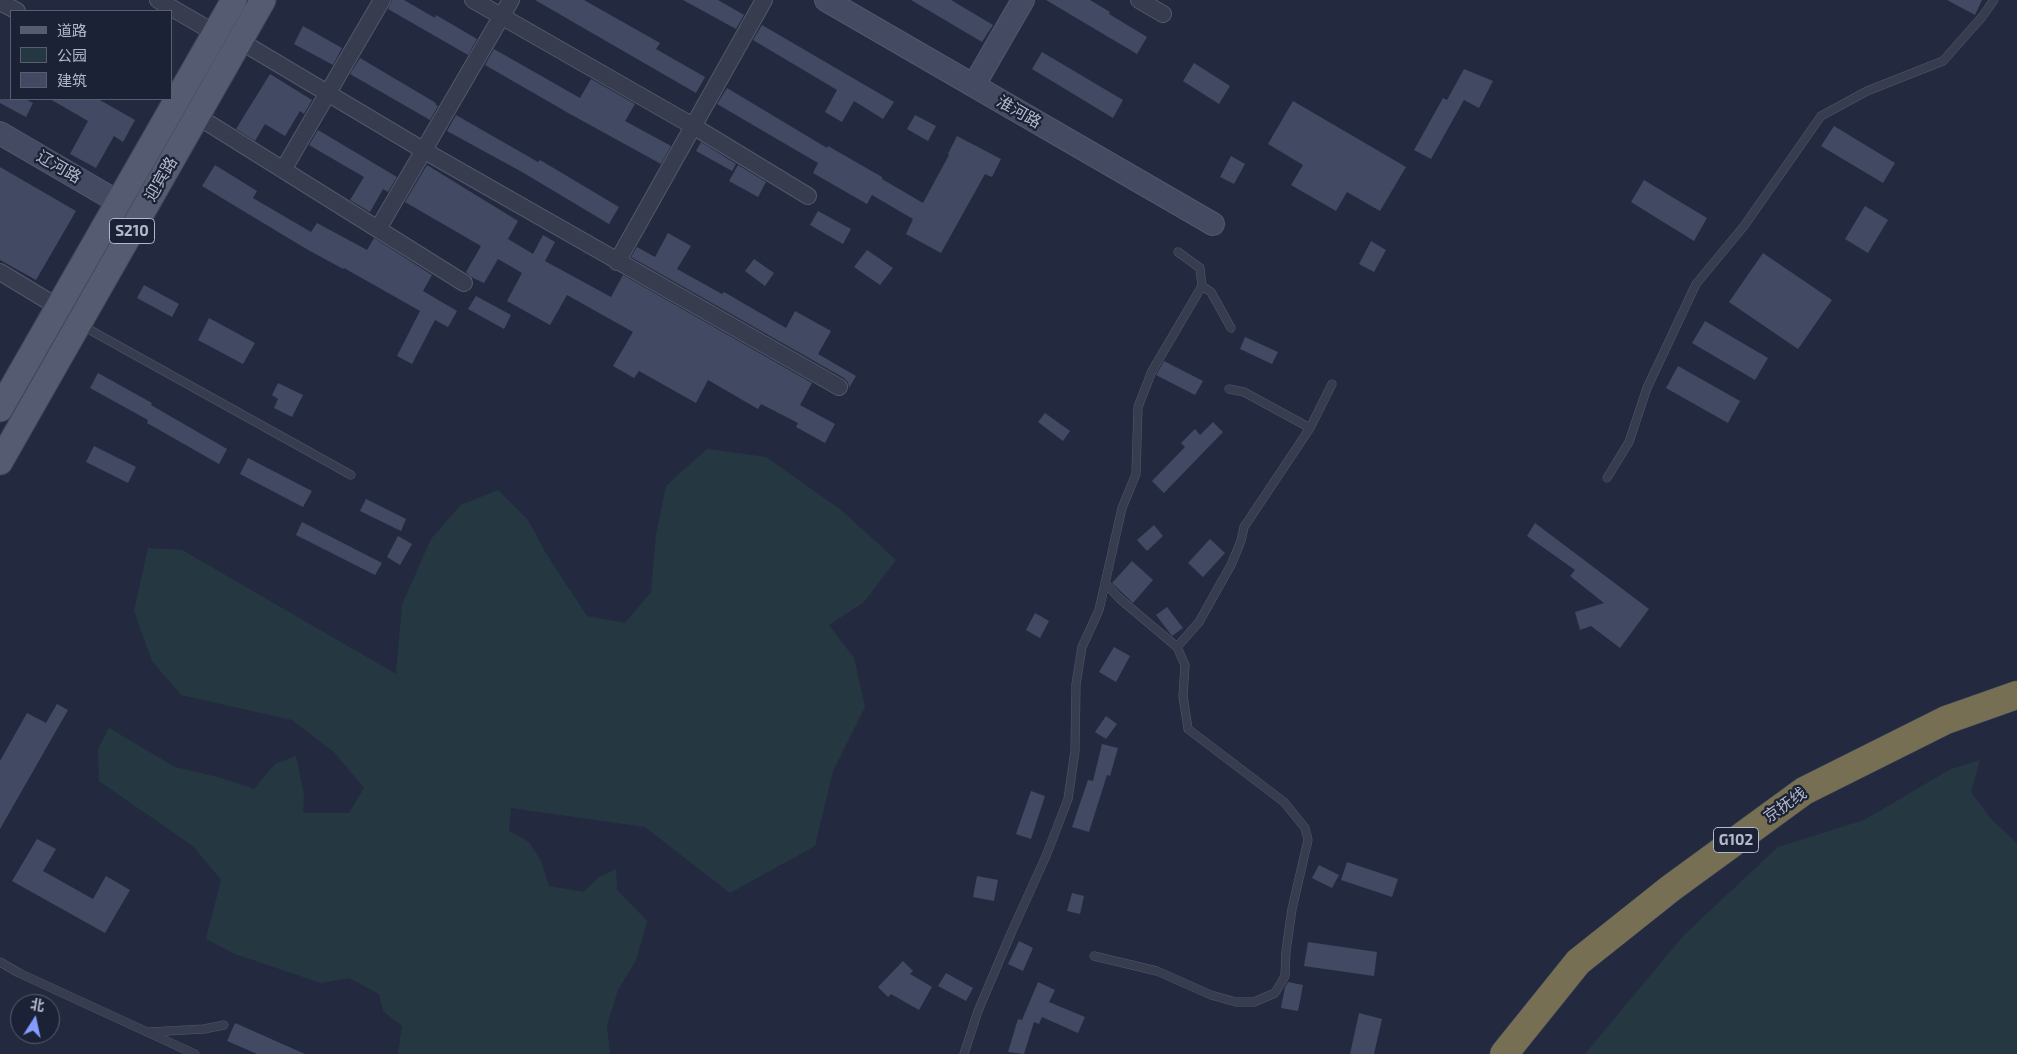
<!DOCTYPE html>
<meta charset="utf-8">
<style>
body{margin:0}
#map{position:relative;width:2017px;height:1054px;overflow:hidden;background:#232a40;font-family:"Exo 2","Noto Sans SC",sans-serif}
canvas{display:block}
.legend{position:absolute;left:10px;top:10px;width:162px;height:90px;box-sizing:border-box;background:#1c2235;border:1px solid #585e71;margin:0;padding:6px 9px;list-style:none;font-size:15px;color:#b3b8ca}
.legend li{display:flex;align-items:center;gap:10px;height:25px}
.legend b{width:25px;border:1px solid #585e71}
.north{position:absolute;left:10px;top:994px;width:50px;height:50px;box-sizing:border-box;background:#1c2235;border:1px solid #585e71;border-radius:50%;rotate:10deg;font-size:14px;font-weight:700;line-height:20px;text-align:center;color:#b3b8ca}
.north::after{content:'';display:block;margin:auto;width:18px;height:22px;background:#859dfe;clip-path:polygon(50% 0,100% 100%,50% 72%,0 100%)}
</style>
<div id="map">
<canvas width="2017" height="1054"></canvas>
<ul class="legend">
<li><b style="height:6px;background:#555b70"></b>道路</li>
<li><b style="height:14px;background:#253841"></b>公园</li>
<li><b style="height:14px;background:#424962"></b>建筑</li>
</ul>
<div class="north">北</div>
</div>
<script>
const c = document.querySelector('canvas').getContext('2d');
c.lineJoin = 'round';
function fillPath(path, color) {
  c.fillStyle = color;
  c.fill(path, 'evenodd');
}
function toPath(rows) {
  const path = new Path2D();
  for (const r of rows) {
    path.moveTo(r[0], r[1]);
    for (let i = 2; i < r.length; i += 2) path.lineTo(r[i], r[i + 1]);
  }
  return path;
}
function stroke(path, color, width, dash) {
  c.strokeStyle = color;
  c.lineWidth = width;
  c.lineCap = dash ? 'butt' : 'round';
  c.setLineDash(dash || []);
  c.stroke(path);
}
function write(font, color, halo, rows, align = 'center') {
  c.font = font + ' "Exo 2","Noto Sans SC",sans-serif';
  c.lineWidth = 4.5;
  c.setLineDash([]);
  c.textBaseline = 'middle';
  c.strokeStyle = halo;
  c.fillStyle = color;
  for (const [text, x, y, turn = 0] of rows) {
    c.save();
    c.translate(x, y);
    c.rotate((+turn || 0) * Math.PI / 180);
    c.textAlign = isNaN(turn) ? turn : align;
    if (halo) c.strokeText(text, 0, 0);
    c.fillText(text, 0, 0);
    c.restore();
  }
}
const green = toPath([
 [707,449,766,457,841,510,896,560,864,602,829,625,854,658,865,707,833,771,815,846,730,893,645,827,511,808,509,831,529,842,541,861,549,886,583,892,598,878,616,869,617,890,647,921,636,960,618,990,607,1025,610,1054,398,1054,402,1026,383,1011,379,994,349,978,321,983,235,954,206,939,221,880,193,846,99,781,98,749,109,728,175,767,221,778,254,789,275,764,296,756,304,795,303,813,349,813,364,788,335,753,292,720,181,695,152,661,134,611,148,548,182,550,396,674,402,605,431,539,461,505,498,490,528,520,547,555,587,616,625,623,651,592,656,535,666,486],
 [1980,760,1971,792,1992,820,2017,843,2017,1054,1585,1054,1684,935,1778,847,1864,820,1951,769]
]);
const building = toPath([
 [392,0,404,0,435,18,436,15,477,39,468,55,388,9],
 [535,0,584,0,660,43,656,49,705,77,696,93],
 [683,0,718,0,744,15,736,29],
 [911,0,951,0,993,25,982,42],
 [1046,0,1090,0,1110,12,1109,14,1147,37,1137,54],
 [1947,0,1982,0,1975,15],
 [762,25,894,102,883,119,854,101,842,122,825,112,837,90,753,40],
 [303,26,342,48,333,65,294,44],
 [494,49,580,98,591,79,635,104,625,121,671,146,661,164,570,114,485,65],
 [1042,52,1123,100,1113,118,1032,69],
 [360,58,436,103,435,104,438,106,430,120,350,74],
 [1194,63,1230,86,1219,104,1183,81],
 [1464,69,1493,81,1479,108,1464,100,1431,159,1414,150,1443,98,1447,100],
 [270,74,312,100,304,114,300,111,285,136,265,124,255,141,236,129],
 [727,88,827,148,828,146,882,177,882,179,923,203,949,155,948,154,957,136,1001,159,992,177,985,174,941,253,906,234,913,219,872,195,867,204,813,173,818,163,717,104],
 [0,99,25,99,33,103,26,117,0,103],
 [50,99,98,99,135,120,123,142,114,136,96,168,70,154,88,121],
 [1293,101,1406,167,1380,211,1347,192,1336,211,1291,185,1303,165,1268,144],
 [456,115,538,162,540,160,619,207,609,224,522,172,447,131],
 [915,115,936,126,928,141,907,129],
 [1834,126,1895,163,1883,183,1821,146],
 [318,130,397,177,388,192,383,189,370,212,350,200,364,177,309,145],
 [701,142,736,164,732,171,696,151],
 [1231,156,1245,164,1234,184,1220,177],
 [215,165,257,191,253,198,311,232,317,223,367,250,374,238,432,275,423,291,457,311,448,327,435,320,412,364,397,356,420,311,344,268,343,269,303,247,202,186],
 [427,165,518,221,508,239,533,254,543,235,555,242,545,261,611,297,623,275,812,383,800,405,835,424,825,443,796,427,798,423,761,404,758,409,708,380,696,403,639,371,634,378,613,366,633,332,567,295,550,325,507,301,522,273,498,259,484,283,471,277,466,272,481,246,405,202],
 [738,165,766,182,758,197,729,181],
 [0,167,76,211,36,280,0,260],
 [1644,180,1707,218,1694,241,1631,202],
 [1865,206,1888,220,1868,253,1845,239],
 [818,211,851,229,843,244,810,225],
 [668,233,691,246,677,269,722,294,724,292,786,328,795,311,831,331,818,354,856,376,849,388,848,382,844,378,631,257,637,247,655,257],
 [1371,241,1386,250,1374,272,1359,264],
 [867,250,893,268,880,285,854,267],
 [1763,253,1832,300,1798,349,1729,302],
 [754,259,774,273,765,286,745,271],
 [144,285,179,304,172,317,137,298],
 [476,296,511,315,504,329,468,309],
 [209,318,255,343,243,364,198,340],
 [1705,321,1768,358,1755,380,1692,343],
 [1245,337,1278,352,1272,364,1240,349],
 [1164,361,1203,381,1195,395,1156,375],
 [1678,366,1740,401,1728,423,1666,388],
 [98,373,152,403,151,405,227,449,219,464,147,423,148,420,90,388],
 [278,383,303,395,292,417,274,408,278,399,272,395],
 [1045,413,1070,431,1063,441,1038,422],
 [1213,422,1223,432,1164,493,1152,481,1185,447,1181,443,1195,429,1200,435],
 [94,446,136,467,128,483,86,462],
 [248,458,312,491,303,507,240,474],
 [366,499,406,519,401,531,360,511],
 [302,522,382,563,375,575,296,535],
 [1535,523,1649,609,1620,648,1591,626,1580,630,1575,612,1604,603,1570,576,1575,570,1527,536],
 [1154,525,1163,536,1147,551,1137,540],
 [398,536,412,544,400,565,387,557],
 [1210,539,1225,553,1203,577,1188,563],
 [1132,561,1153,580,1133,603,1112,583],
 [1167,607,1183,628,1172,636,1156,615],
 [1035,613,1049,621,1040,638,1026,630],
 [1114,647,1130,656,1116,682,1099,672],
 [57,704,68,710,0,829,0,761,27,713,46,723],
 [1106,716,1117,724,1106,739,1095,732],
 [1102,744,1118,748,1110,776,1107,775,1089,832,1072,827,1088,780,1093,781],
 [1031,791,1045,796,1031,839,1016,834],
 [37,839,56,849,43,871,93,899,106,876,130,890,105,933,12,881],
 [1347,862,1398,879,1392,897,1341,880],
 [1319,865,1339,875,1332,888,1312,878],
 [977,876,998,880,994,901,973,897],
 [1072,893,1084,896,1080,914,1067,911],
 [1019,941,1033,948,1023,971,1008,964],
 [1308,942,1377,952,1374,976,1304,966],
 [903,961,913,971,910,974,932,987,919,1010,891,994,888,997,878,987],
 [946,973,973,988,966,1001,938,986],
 [1038,982,1055,990,1049,1002,1085,1017,1078,1033,1042,1017,1039,1024,1034,1022,1024,1054,1008,1052,1018,1019,1022,1020],
 [1288,982,1303,985,1298,1011,1281,1008,1285,987],
 [1359,1013,1382,1019,1374,1054,1350,1054],
 [235,1023,305,1054,257,1054,227,1041]
]);
const lane = toPath([
 [1202,286,1211,292,1231,328],
 [81,325,351,475],
 [1229,389,1244,392,1310,428],
 [1607,478,1629,442,1647,388,1696,284,1744,226,1821,116,1867,91,1943,61,1982,17,1994,0],
 [1177,647,1199,622,1231,565,1241,541,1244,527,1310,428,1332,384],
 [1094,956,1157,971,1211,995,1236,1002,1254,1002,1275,993,1285,976,1286,951,1292,909,1308,840,1305,828,1284,802,1188,729,1183,696,1185,665,1177,647,1120,599,1105,583],
 [0,962,19,973,195,1054],
 [149,1032,204,1029,224,1025],
 [964,1054,978,1011,1012,931,1046,856,1068,799,1075,751,1076,684,1082,647,1099,610,1122,508,1136,474,1138,407,1152,371,1202,286,1200,268,1178,252]
]);
const street = toPath([
 [158,0,215,33],
 [473,0,693,126,808,196],
 [1139,0,1163,14],
 [0,2,17,11],
 [240,41,423,150,839,387],
 [197,116,464,283],
 [283,170,382,0],
 [378,229,511,0],
 [617,262,764,0],
 [0,272,58,307]
]);
const secondary = toPath([
 [826,0,1213,224],
 [974,85,1023,0],
 [0,133,118,202]
]);
const primary = toPath([
 [0,409,234,0],
 [0,462,263,0]
]);
const highway = toPath([
 [1504,1054,1578,962,1671,888,1804,791,1946,720,2017,695]
]);
const shields = [
 [132,231,45],
 [1736,840,45]
];
const shieldNames = [
 ["S210",132,231],
 ["G102",1736,840]
];
const streetNames = [
 ["淮河路",1019,112,30],
 ["辽河路",59,167,30],
 ["迎宾路",161,179,-60],
 ["京抚线",1785,805,-35]
];
fillPath(green, '#253841');
fillPath(building, '#424962');
stroke(lane, '#52586a', 9);
stroke(street, '#52586a', 18);
stroke(secondary, '#52586a', 24);
stroke(primary, '#404659', 27);
stroke(highway, '#3f4557', 29);
stroke(lane, '#373d4f', 8);
stroke(street, '#373d4f', 16);
stroke(secondary, '#454a63', 22);
stroke(primary, '#555b70', 25);
stroke(highway, '#766f54', 28);
for (const [x, y, w] of shields) {
  const box = new Path2D();
  box.roundRect(x - w / 2, y - 12.5, w, 25, 4);
  c.fillStyle = '#1c2235';
  c.fill(box);
  stroke(box, '#b3b8ca', 1);
}
write('bold 15px', '#b3b8ca', null, shieldNames);
write('16px', '#b3b8ca', '#1c2235', streetNames);
</script>
